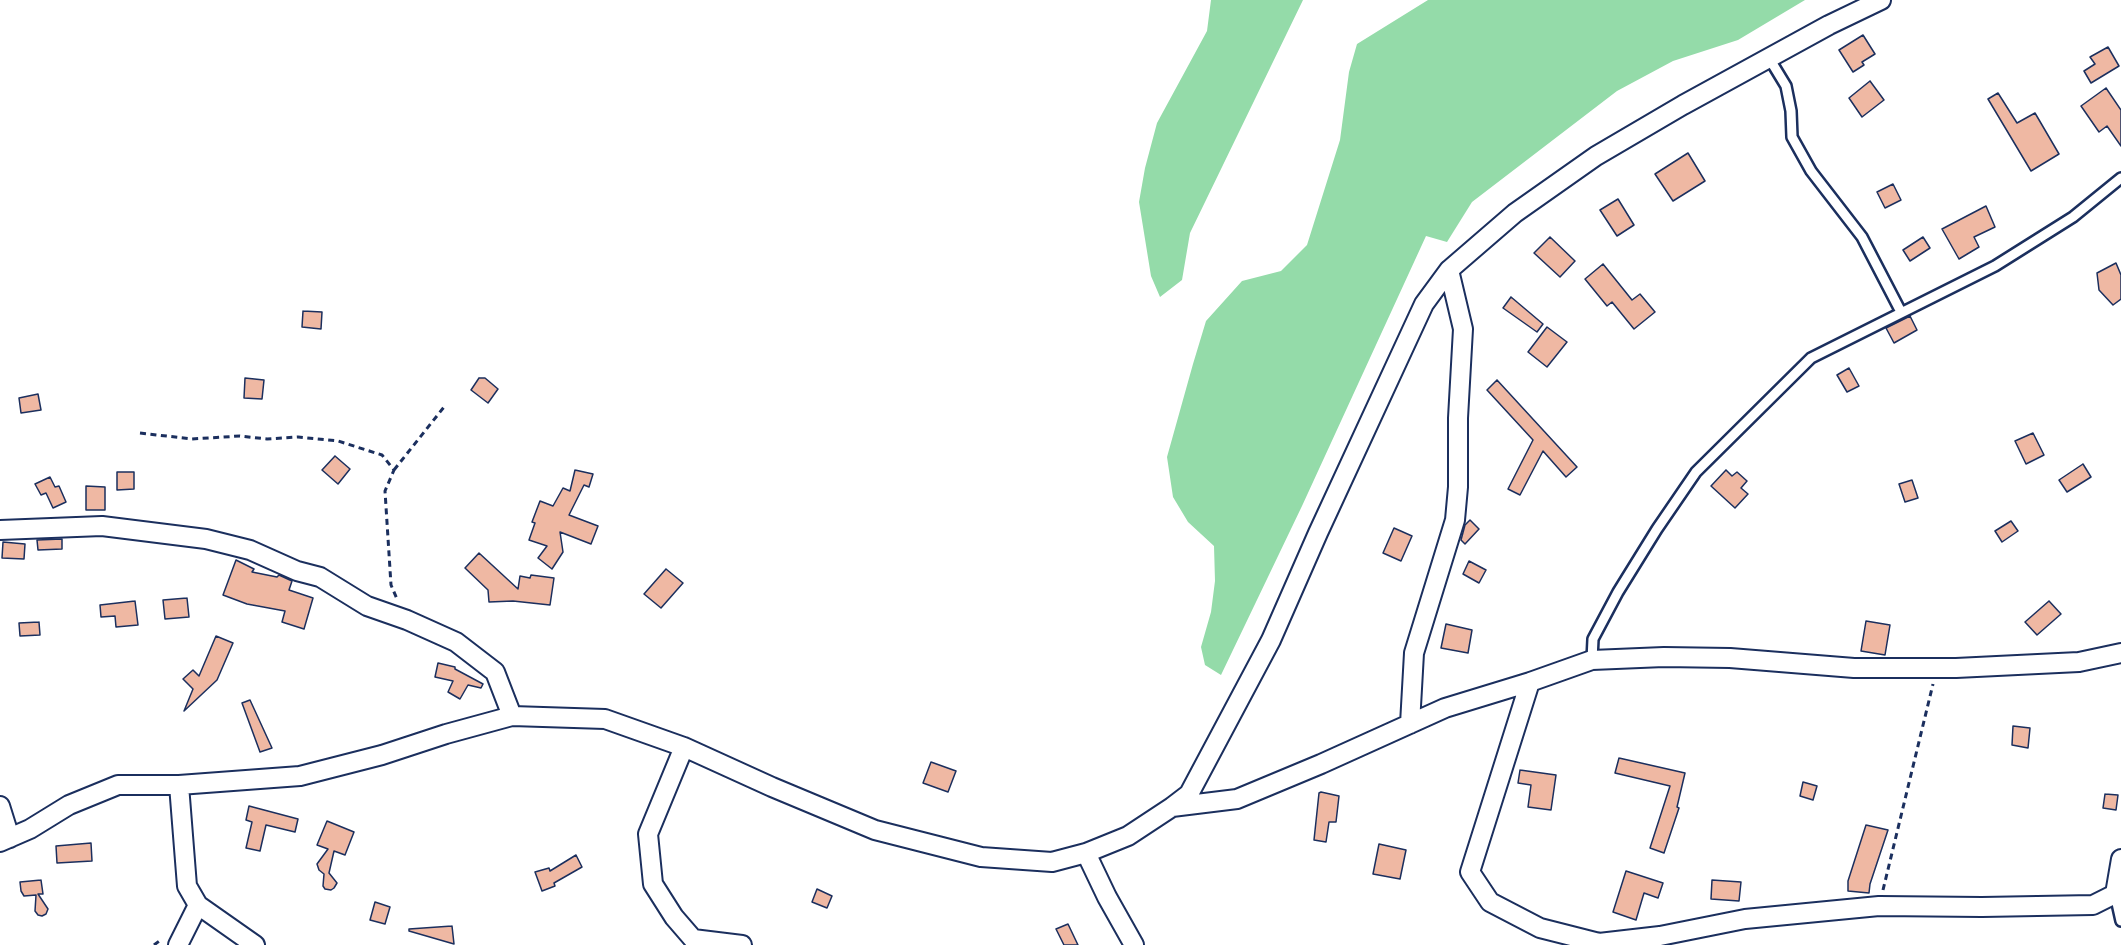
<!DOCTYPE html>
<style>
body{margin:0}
canvas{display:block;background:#fff}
</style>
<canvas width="2121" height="945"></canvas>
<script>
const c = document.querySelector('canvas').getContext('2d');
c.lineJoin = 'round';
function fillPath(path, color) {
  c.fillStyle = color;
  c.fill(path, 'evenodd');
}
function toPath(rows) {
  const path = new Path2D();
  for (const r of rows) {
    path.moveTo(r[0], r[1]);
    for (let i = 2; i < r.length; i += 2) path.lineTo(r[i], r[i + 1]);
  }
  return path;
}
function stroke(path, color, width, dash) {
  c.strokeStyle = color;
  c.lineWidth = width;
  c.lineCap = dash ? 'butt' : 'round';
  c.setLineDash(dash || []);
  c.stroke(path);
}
const green = toPath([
 [1211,0,1303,0,1190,233,1182,280,1160,297,1151,276,1139,202,1145,168,1157,123,1207,31],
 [1428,0,1805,0,1738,40,1673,61,1617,91,1472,202,1447,242,1426,236,1302,506,1221,675,1205,665,1201,647,1211,612,1215,581,1214,546,1188,522,1173,497,1167,457,1193,364,1206,321,1242,281,1281,271,1307,245,1340,140,1349,72,1357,44]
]);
const building = toPath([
 [1863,35,1875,54,1862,62,1864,65,1853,72,1839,50,1863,35],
 [2108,47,2119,66,2091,83,2084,71,2095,64,2090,57,2108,47],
 [1870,81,1884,100,1862,117,1849,98,1870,81],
 [2106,88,2121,110,2121,146,2107,126,2099,132,2081,106,2106,88],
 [1998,93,2017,123,2035,113,2059,154,2031,171,1988,99,1998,93],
 [1688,153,1705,181,1673,201,1655,174,1688,153],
 [1893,184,1901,200,1885,208,1877,192,1893,184],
 [1618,199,1634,225,1617,236,1600,210,1618,199],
 [1986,206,1995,227,1974,237,1979,247,1959,259,1942,229,1986,206],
 [1550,237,1575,261,1560,277,1534,253,1550,237],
 [1923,237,1930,248,1910,261,1903,250,1923,237],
 [2116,263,2121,275,2121,299,2113,305,2099,290,2097,273,2116,263],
 [1603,264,1632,300,1640,294,1655,312,1634,329,1612,302,1607,306,1585,279,1603,264],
 [1511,297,1543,324,1537,332,1503,308,1511,297],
 [303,311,322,312,321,329,302,327,303,311],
 [1910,316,1917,330,1894,343,1886,328,1910,316],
 [1547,327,1567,342,1547,367,1528,352,1547,327],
 [1849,368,1859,386,1847,392,1837,375,1849,368],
 [245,378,264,380,262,399,244,398,245,378],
 [479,378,485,378,498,389,488,403,471,390,479,378],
 [1497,380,1577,467,1566,477,1543,451,1520,495,1508,489,1533,440,1487,390,1497,380],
 [38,394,41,410,21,413,19,398,38,394],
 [2033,433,2044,455,2026,464,2015,441,2033,433],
 [335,456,350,469,338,484,322,470,335,456],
 [2083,464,2091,477,2067,492,2059,480,2083,464],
 [575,470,593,474,589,487,584,485,569,515,598,526,591,544,560,532,563,552,552,569,538,558,547,546,529,540,535,523,532,522,540,501,553,506,563,488,570,491,575,470],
 [1726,470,1732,476,1737,472,1747,481,1741,488,1748,494,1735,508,1711,486,1726,470],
 [117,472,134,472,134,489,117,490,117,472],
 [50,477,55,487,59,486,66,502,53,508,46,493,41,495,35,484,50,477],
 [1912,480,1918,498,1905,502,1899,484,1912,480],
 [86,486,105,487,105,510,86,510,86,486],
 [1470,520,1479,529,1465,544,1461,540,1465,525,1470,520],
 [2011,521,2018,531,2002,542,1995,531,2011,521],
 [1394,528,1412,536,1401,561,1383,553,1394,528],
 [62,539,62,549,38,550,37,540,62,539],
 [3,542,25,544,24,559,2,558,3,542],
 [479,553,518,589,520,576,530,578,531,575,554,578,550,605,513,601,489,602,488,590,465,568,479,553],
 [236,560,254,569,252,572,277,577,279,575,292,581,289,590,313,598,304,629,282,622,285,611,247,604,223,595,236,560],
 [1469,561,1486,570,1479,583,1463,574,1469,561],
 [666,569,683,583,661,608,644,594,666,569],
 [187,598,189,617,165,619,163,600,187,598],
 [135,601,138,625,116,627,115,616,101,617,100,605,135,601],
 [2049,601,2061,614,2037,635,2025,622,2049,601],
 [1866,621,1890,625,1885,655,1861,651,1866,621],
 [39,622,40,635,20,636,19,623,39,622],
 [1446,624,1472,630,1468,653,1441,648,1446,624],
 [216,636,233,643,217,680,184,711,193,689,183,679,193,670,199,676,216,636],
 [438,663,455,667,455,669,483,684,481,688,468,685,460,699,448,692,453,681,435,677,438,663],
 [250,700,272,748,260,752,242,703,250,700],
 [2013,726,2030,728,2028,748,2012,745,2013,726],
 [1619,758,1685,773,1677,807,1679,808,1664,853,1650,848,1670,786,1615,773,1619,758],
 [931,762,956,771,948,792,923,783,931,762],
 [1520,770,1556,775,1551,810,1528,807,1531,785,1518,783,1520,770],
 [1803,782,1817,786,1813,800,1800,796,1803,782],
 [1321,792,1339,796,1336,822,1329,822,1326,842,1314,840,1319,793,1321,792],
 [2105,794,2118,795,2116,810,2103,808,2105,794],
 [249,806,298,819,295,832,266,825,260,851,246,848,252,822,246,820,249,806],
 [327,821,354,832,345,855,334,851,329,873,337,883,334,888,331,890,325,889,323,886,324,874,319,870,317,864,328,849,317,845,327,821],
 [1866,825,1888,830,1870,884,1869,893,1848,891,1848,881,1866,825],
 [91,843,92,861,57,863,56,846,91,843],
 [1379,844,1406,850,1400,879,1373,874,1379,844],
 [576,855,582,867,554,883,555,886,542,891,535,872,549,868,550,871,576,855],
 [1626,871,1663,883,1658,898,1644,893,1636,920,1613,912,1626,871],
 [41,880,43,894,38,894,48,909,46,914,42,916,38,915,35,911,36,895,24,896,21,891,20,882,41,880],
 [1712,880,1741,882,1739,901,1711,899,1712,880],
 [817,889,832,896,827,908,812,902,817,889],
 [375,902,390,907,385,924,370,920,375,902],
 [1068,924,1078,945,1064,945,1056,929,1068,924],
 [452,926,454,944,409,931,409,929,452,926]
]);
const path = toPath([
 [140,433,192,439,240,436,267,439,298,437,338,441,382,455,394,470,385,491,391,585,397,599],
 [394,470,444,407],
 [1883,890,1933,684],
 [154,945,162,939]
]);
const service = toPath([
 [1769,58,1786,86,1791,111,1792,137,1811,171,1862,237,1901,312],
 [1592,660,1593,639,1618,592,1657,529,1696,472,1811,358,1995,266,2073,217,2121,178],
 [2115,894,2121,921]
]);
const minor = toPath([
 [0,530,102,526,206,539,250,550,297,571,320,577,367,606,407,620,456,642,495,672,512,716],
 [1530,682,1470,872,1490,902,1540,928,1599,943,1660,936,1745,919,1879,906,1982,907,2093,905,2115,894,2121,859],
 [1410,724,1414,653,1455,520,1458,487,1458,418,1463,329,1449,270],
 [684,747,648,834,653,884,674,917,693,939,742,945],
 [179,785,187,886,198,905,255,945],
 [0,806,10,838],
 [1172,807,1237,799,1321,764,1445,708,1530,682,1592,660,1664,657,1730,658,1854,668,1956,668,2079,662,2121,653],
 [0,842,30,829,69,805,118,785,179,785,300,776,382,755,446,734,512,716,605,719,684,747,772,787,875,830,981,857,1052,862,1086,853,1128,836,1172,807,1189,794,1271,640,1318,533,1424,304,1449,270,1515,213,1596,156,1683,105,1829,25,1881,0],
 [1086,853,1107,897,1134,945],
 [178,945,198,905]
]);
fillPath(green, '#94dba9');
fillPath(building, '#efb8a3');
stroke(building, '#1b2f5e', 1.5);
stroke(service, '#1b2f5e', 14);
stroke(minor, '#1b2f5e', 22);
stroke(path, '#1b2f5e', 3, [6, 4.5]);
stroke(service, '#fff', 9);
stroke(minor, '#fff', 18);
</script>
